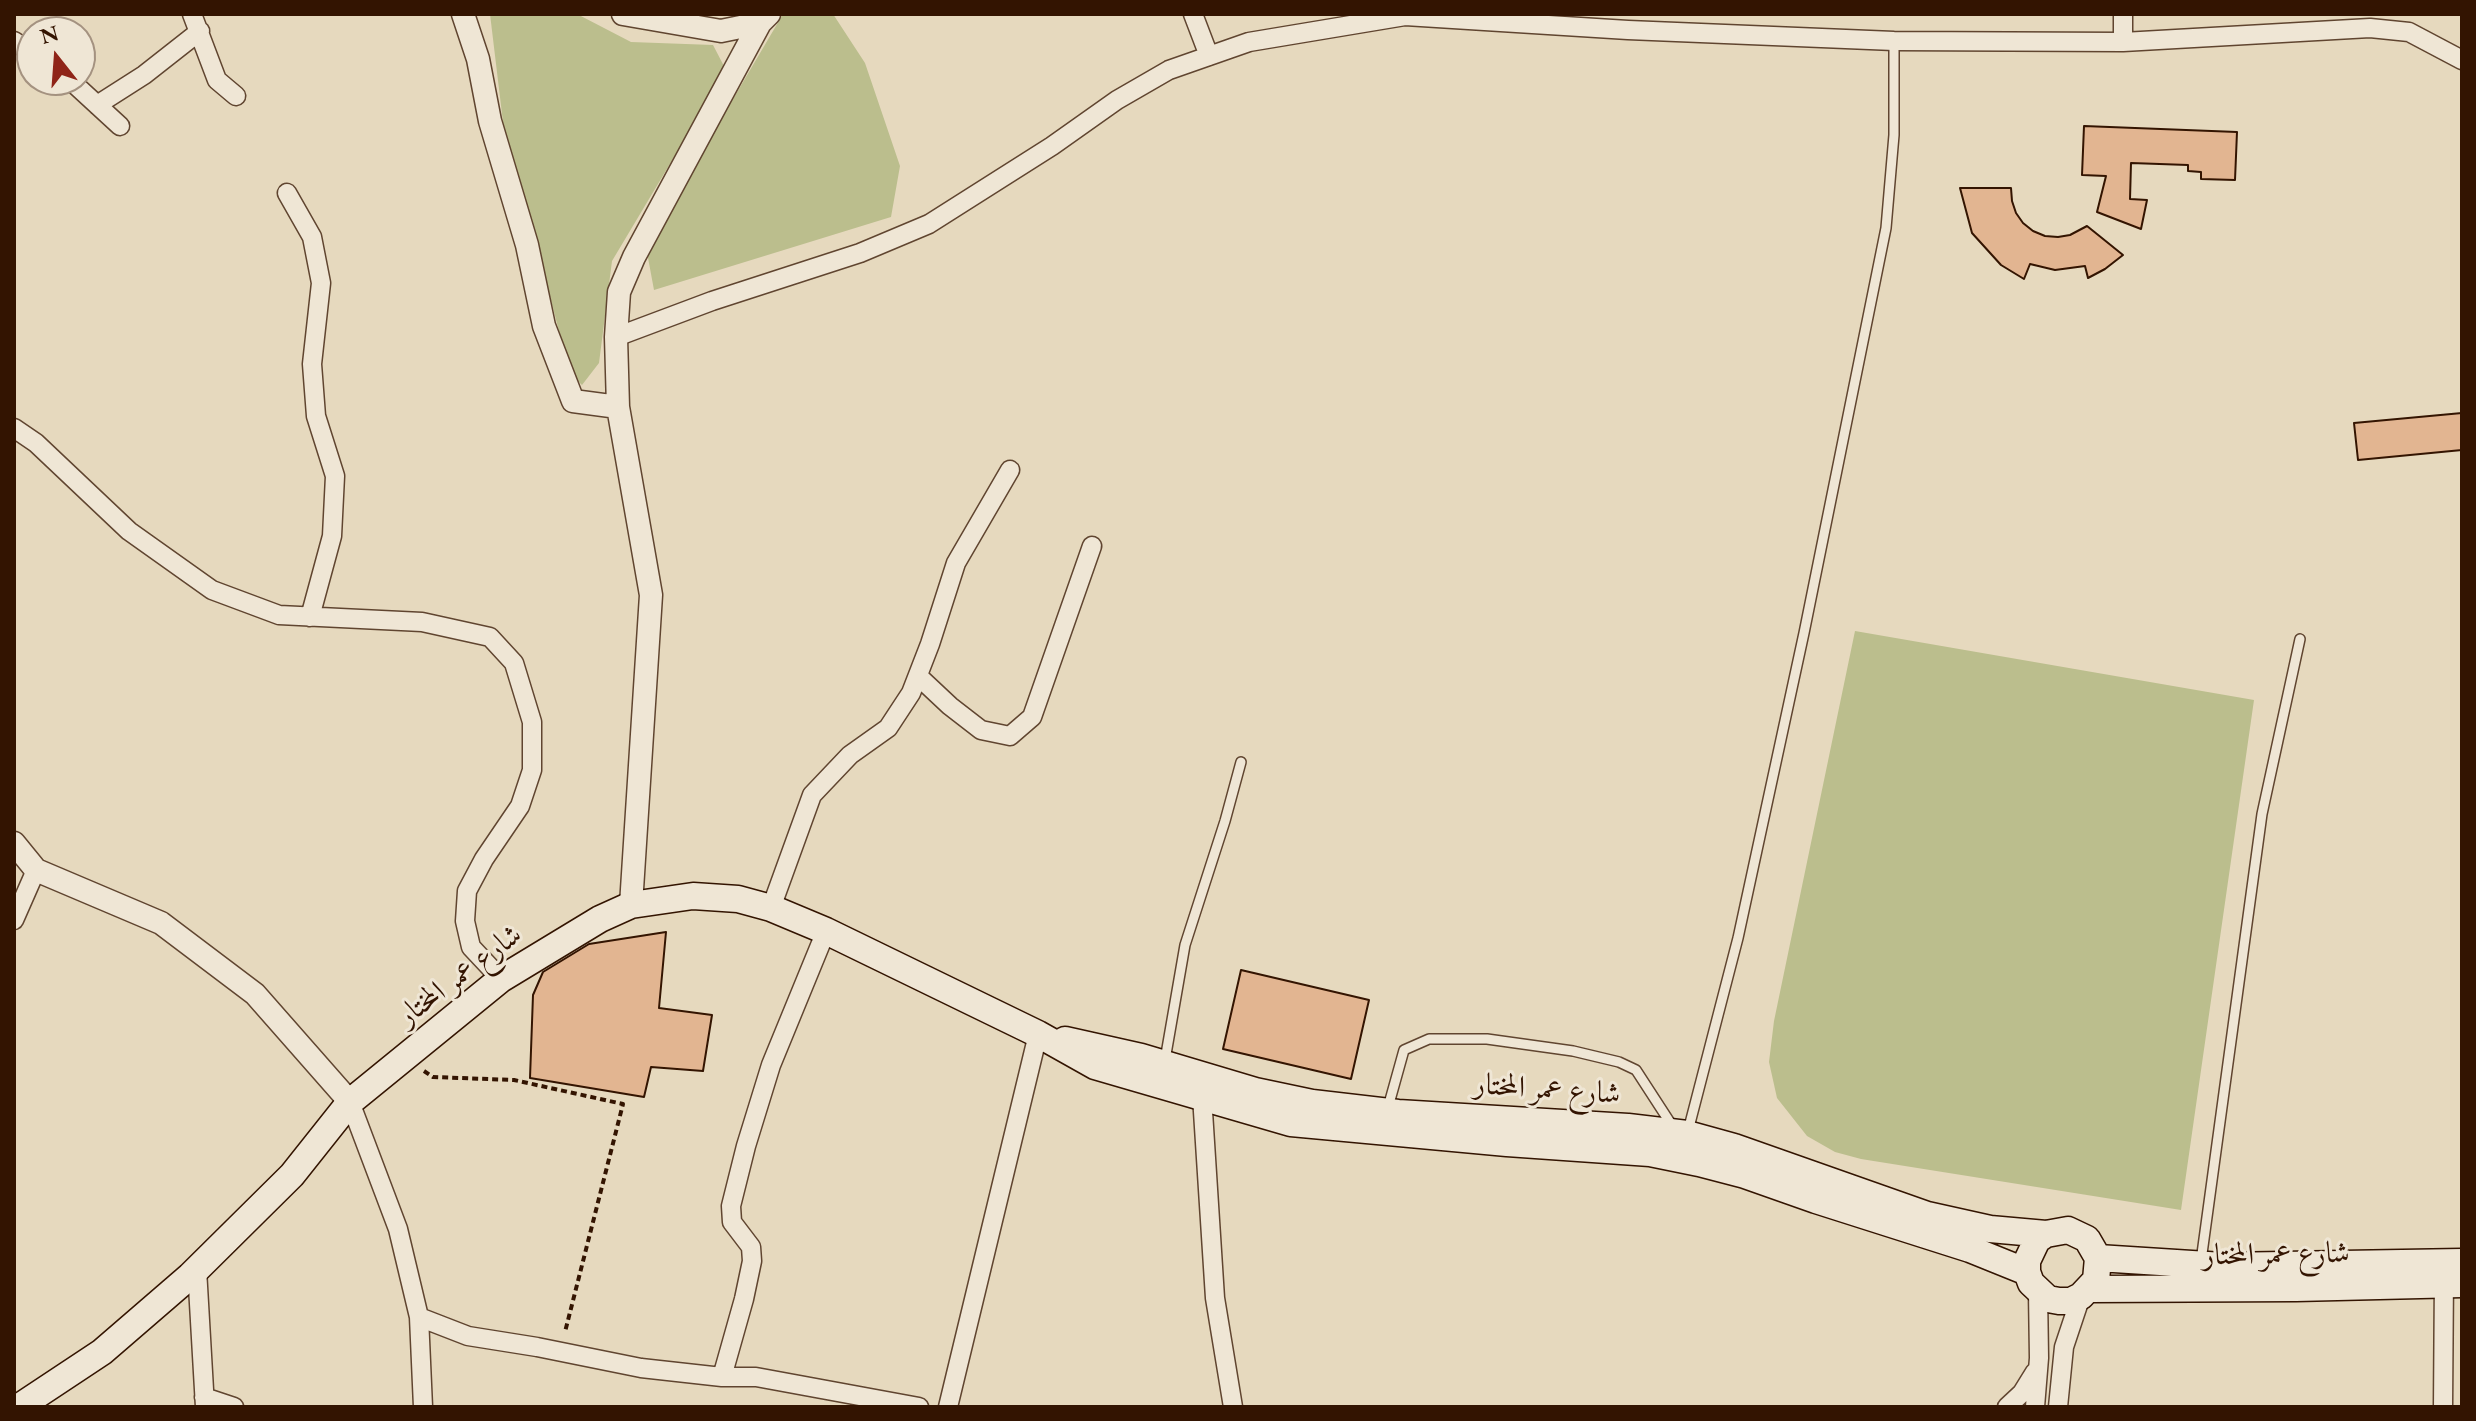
<!DOCTYPE html>
<meta charset="utf-8">
<style>
body{margin:0}
#map{position:relative;width:2476px;height:1421px;overflow:hidden;background:#e6d9be;font-family:"EB Garamond",serif}
canvas{display:block}
.frame{position:absolute;inset:0;border:16px solid #331401;pointer-events:none}
.north{position:absolute;left:16px;top:16px;width:80px;height:80px;box-sizing:border-box;background:#efe6d5;border:2px solid #a49280;border-radius:50%;rotate:343deg;font-size:22px;font-weight:700;line-height:32px;text-align:center;color:#331401}
.north::after{content:'';display:block;margin:auto;width:28px;height:36px;background:#8f2418;clip-path:polygon(50% 0,100% 100%,50% 72%,0 100%)}
</style>
<div id="map">
<canvas width="2476" height="1421"></canvas>
<div class="frame"></div>
<div class="north">N</div>
</div>
<script>
const c = document.querySelector('canvas').getContext('2d');
c.lineJoin = 'round';
function fillPath(path, color) {
  c.fillStyle = color;
  c.fill(path, 'evenodd');
}
function toPath(rows) {
  const path = new Path2D();
  for (const r of rows) {
    path.moveTo(r[0], r[1]);
    for (let i = 2; i < r.length; i += 2) path.lineTo(r[i], r[i + 1]);
  }
  return path;
}
function stroke(path, color, width, dash) {
  c.strokeStyle = color;
  c.lineWidth = width;
  c.lineCap = dash ? 'butt' : 'round';
  c.setLineDash(dash || []);
  c.stroke(path);
}
function write(font, color, halo, rows, align = 'center') {
  c.font = font + ' "EB Garamond",Amiri,serif';
  c.lineWidth = 6;
  c.setLineDash([]);
  c.textBaseline = 'middle';
  c.strokeStyle = halo;
  c.fillStyle = color;
  for (const [text, x, y, turn = 0] of rows) {
    c.save();
    c.translate(x, y);
    c.rotate((+turn || 0) * Math.PI / 180);
    c.textAlign = isNaN(turn) ? turn : align;
    if (halo) c.strokeText(text, 0, 0);
    c.fillText(text, 0, 0);
    c.restore();
  }
}
const green = toPath([
 [490,14,577,14,631,42,713,45,726,70,612,261,599,363,582,385,570,373,543,270,509,172],
 [783,14,833,14,865,63,900,166,891,217,654,290,646,247],
 [1855,631,2254,700,2181,1210,1861,1159,1835,1152,1807,1136,1777,1098,1769,1062,1774,1021]
]);
const building = toPath([
 [2084,126,2237,132,2235,180,2201,179,2201,172,2188,171,2188,165,2131,163,2130,199,2147,200,2141,229,2097,212,2106,176,2082,175,2084,126],
 [1960,188,2011,188,2012,201,2016,213,2023,223,2033,231,2045,236,2058,237,2070,235,2087,226,2123,255,2105,269,2088,278,2085,266,2055,270,2030,264,2024,279,2001,265,1972,233,1960,188],
 [2462,413,2462,450,2358,460,2354,423,2462,413],
 [666,932,659,1008,712,1015,703,1071,651,1067,644,1097,530,1078,533,995,543,972,589,944,666,932],
 [1241,970,1369,1000,1351,1079,1223,1049,1241,970]
]);
const path = toPath([
 [424,1071,433,1077,514,1080,623,1104,565,1332]
]);
const service = toPath([
 [1165,1060,1185,945,1225,821,1241,762],
 [1387,1111,1404,1050,1429,1039,1487,1039,1573,1051,1619,1062,1636,1070,1673,1127],
 [1688,1131,1738,938,1804,633,1886,228,1894,135,1894,41],
 [2201,1261,2262,814,2300,639]
]);
const minor = toPath([
 [192,14,217,80,236,96],
 [1193,14,1209,56],
 [2123,14,2123,42],
 [14,41,32,53],
 [70,80,120,126],
 [97,105,144,75,200,31],
 [287,193,312,237,321,283,312,364,316,416,335,476,332,536,310,617],
 [616,337,712,301,860,253,929,224,1052,146,1117,100,1169,70,1249,42,1405,16,1628,30,1894,41,2123,42,2370,28,2409,32,2462,60],
 [14,428,36,443,129,531,212,590,279,615,422,622,490,637,514,663,532,722,532,770,520,806,484,859,467,891,465,921,471,947,501,979],
 [918,676,950,706,981,730,1010,736,1032,717,1092,546],
 [771,908,812,795,850,755,888,728,911,693,930,644,956,563,1010,470],
 [14,920,36,870],
 [1202,1096,1215,1298,1233,1407],
 [350,1102,398,1229,419,1317,423,1407],
 [197,1269,205,1407],
 [419,1317,468,1336,537,1347,641,1368,722,1377,756,1377,919,1407],
 [722,1377,744,1299,752,1261,751,1247,732,1222,731,1206,746,1146,771,1065,826,931],
 [204,1397,234,1407],
 [948,1407,1038,1034],
 [2007,1407,2022,1393,2035,1372],
 [2035,1407,2039,1358,2038,1292],
 [2058,1407,2064,1347,2081,1296],
 [2443,1407,2444,1274]
]);
const tertiary = toPath([
 [463,14,478,59,490,121,527,245,544,326,573,401,618,407],
 [623,14,721,31,760,23],
 [14,843,36,870,161,923,255,994,350,1102],
 [631,905,651,595,618,407,616,337,619,292,634,257,760,23,769,14]
]);
const secondary = toPath([
 [1065,1040,1141,1057,1255,1091,1312,1103,1398,1113,1628,1127,1687,1134,1734,1147,1927,1215,1990,1229,2046,1234,2068,1230,2087,1239,2098,1258,2096,1280,2081,1296,2071,1301,2059,1301,2048,1299,2031,1283,2027,1272,2027,1261,2037,1240,2046,1234],
 [2098,1258,2223,1266,2462,1262],
 [2090,1289,2296,1288,2462,1284],
 [19,1407,102,1352,190,1276,292,1175,350,1102,501,979,600,919,631,905,693,896,738,899,771,908,826,931,1038,1034,1095,1066,1291,1123,1507,1143,1650,1153,1699,1163,1745,1175,1816,1200,1970,1249,2027,1272]
]);
const streetNames = [
 ["شارع عمر المختار",460,976,-37],
 ["شارع عمر المختار",1547,1090,4],
 ["شارع عمر المختار",2276,1255,-1]
];
fillPath(green, '#bbbe8d');
fillPath(building, '#e2b591');
stroke(building, '#331401', 2);
stroke(service, '#604530', 12);
stroke(minor, '#604530', 21);
stroke(tertiary, '#604530', 25);
stroke(secondary, '#331401', 29);
stroke(path, '#331401', 4, [6, 4]);
stroke(service, '#efe6d5', 9);
stroke(minor, '#efe6d5', 18);
stroke(tertiary, '#efe6d5', 22);
stroke(secondary, '#efe6d5', 26);
write('30px', '#331401', '#efe6d5', streetNames);
</script>
